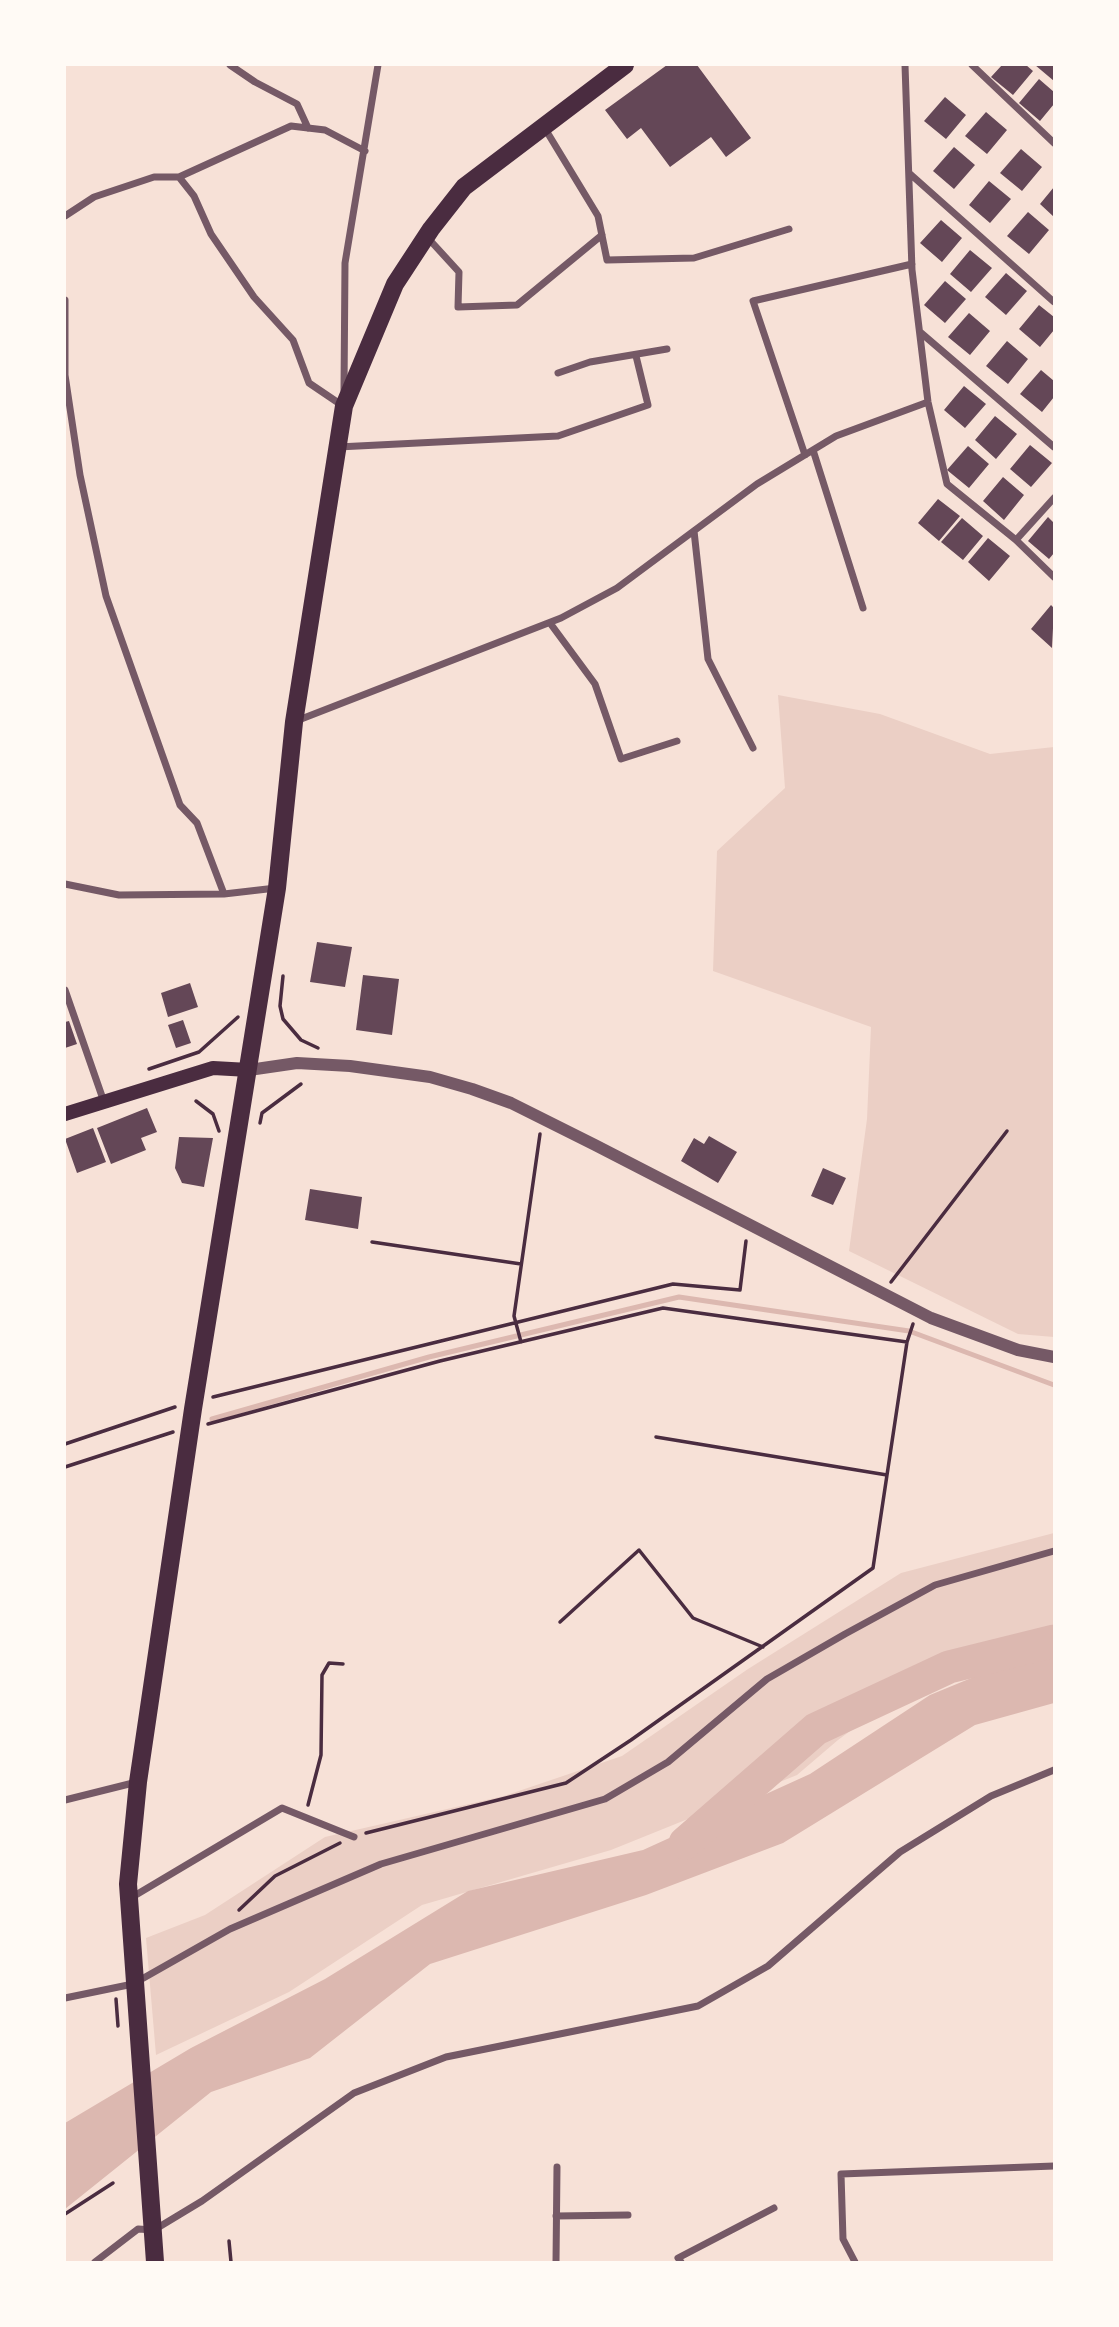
<!DOCTYPE html>
<style>
body{margin:0}
#map{position:relative;width:1119px;height:2327px;overflow:hidden;background:#f7e1d7;font-family:"Public Sans",sans-serif}
canvas{display:block}
.frame{position:absolute;inset:0;border:66px solid #fffaf5;pointer-events:none}
</style>
<div id="map">
<canvas width="1119" height="2327"></canvas>
<div class="frame"></div>
</div>
<script>
const c = document.querySelector('canvas').getContext('2d');
c.lineJoin = 'round';
function fillPath(path, color) {
  c.fillStyle = color;
  c.fill(path, 'evenodd');
}
function toPath(rows) {
  const path = new Path2D();
  for (const r of rows) {
    path.moveTo(r[0], r[1]);
    for (let i = 2; i < r.length; i += 2) path.lineTo(r[i], r[i + 1]);
  }
  return path;
}
function stroke(path, color, width, dash) {
  c.strokeStyle = color;
  c.lineWidth = width;
  c.lineCap = dash ? 'butt' : 'round';
  c.setLineDash(dash || []);
  c.stroke(path);
}
const green = toPath([
 [778,695,880,714,990,754,1054,747,1054,1337,1018,1334,849,1251,867,1119,871,1027,713,971,717,851,785,788],
 [1054,1533,1054,1631,946,1660,838,1740,797,1775,611,1850,422,1905,289,1992,156,2055,146,1938,205,1915,325,1837,504,1796,622,1756,748,1669,901,1573]
]);
const water = toPath([
 [1054,1644,1054,1703,975,1725,783,1843,646,1895,430,1964,310,2058,211,2092,65,2209,65,2123,191,2048,325,1979,468,1891,643,1850,810,1774,930,1695]
]);
const stream = toPath([
 [212,1419,429,1357,679,1297,909,1331,1054,1385]
]);
const river = toPath([
 [685,1843,816,1729,949,1667,1054,1641]
]);
const building = toPath([
 [667,65,697,65,751,138,726,157,711,137,670,167,641,128,627,139,605,110],
 [1002,65,1026,65,1033,71,1013,95,991,77],
 [1035,65,1054,65,1054,81],
 [1039,79,1054,92,1054,104,1040,121,1019,103],
 [945,97,966,115,946,139,924,121],
 [986,112,1007,130,987,154,965,136],
 [954,147,975,165,954,189,933,171],
 [1021,149,1042,167,1022,191,1000,173],
 [989,181,1011,199,990,223,969,205],
 [1054,187,1054,217,1040,204],
 [1028,212,1049,230,1029,254,1007,236],
 [941,220,962,238,942,262,920,243],
 [970,250,992,268,971,292,950,274],
 [1006,273,1027,291,1006,315,985,297],
 [945,281,966,299,945,323,924,305],
 [1039,305,1054,317,1054,330,1040,347,1019,329],
 [969,313,990,331,970,355,948,337],
 [1007,341,1028,359,1008,384,986,366],
 [1041,370,1054,381,1054,397,1042,412,1020,394],
 [964,386,986,404,965,428,944,410],
 [995,416,1017,434,996,459,975,440],
 [1030,445,1052,463,1031,487,1010,469],
 [968,446,989,464,969,488,947,470],
 [1003,477,1024,495,1004,520,983,501],
 [938,499,960,516,939,541,918,523],
 [1048,517,1054,523,1054,553,1049,559,1028,541],
 [962,518,983,536,963,560,941,542],
 [988,538,1010,556,989,581,968,562],
 [1051,605,1054,608,1052,648,1031,629],
 [317,942,352,947,345,987,310,982],
 [363,975,399,979,392,1035,356,1030],
 [190,983,198,1007,168,1017,161,993],
 [183,1020,191,1043,176,1048,168,1025],
 [69,1021,77,1044,65,1048,65,1022],
 [147,1108,157,1132,141,1138,146,1150,111,1164,97,1128],
 [93,1128,106,1162,77,1173,65,1139],
 [709,1136,737,1152,718,1183,681,1161,694,1138,704,1144],
 [179,1137,213,1138,204,1187,182,1183,175,1168],
 [823,1168,846,1178,833,1205,811,1196],
 [310,1189,362,1197,358,1229,305,1220]
]);
const path = toPath([
 [283,976,280,1006,283,1019,301,1040,318,1048],
 [149,1069,199,1052,238,1017],
 [196,1101,213,1114,219,1131],
 [260,1123,262,1113,301,1084],
 [372,1242,521,1264],
 [891,1282,1007,1131],
 [521,1342,514,1316,540,1134],
 [907,1342,913,1324],
 [213,1397,673,1284,740,1290,746,1241],
 [208,1424,440,1361,663,1308,907,1342,873,1568,631,1740,566,1783,366,1833],
 [656,1437,887,1475],
 [65,1444,175,1407],
 [65,1467,173,1432],
 [560,1622,639,1550,693,1618,763,1647],
 [308,1805,321,1755,322,1675,329,1663,343,1664],
 [239,1910,275,1876,340,1843],
 [116,1999,118,2026],
 [65,2214,113,2183],
 [229,2241,231,2262]
]);
const minor = toPath([
 [230,65,255,82,297,104,308,128],
 [905,65,912,270,928,402,947,484,1016,540,1054,577],
 [972,65,1054,143],
 [544,127,598,216,607,260,694,258,789,229],
 [909,173,1054,302],
 [179,177,291,126,325,130,365,151],
 [65,216,94,197,154,177,179,177,194,196,211,234,254,297,293,340,309,383,343,406],
 [427,237,459,272,458,307,517,305,602,235],
 [65,300,65,375,80,475,106,596,180,805,197,823,224,894],
 [920,332,1054,447],
 [558,373,590,362,667,349],
 [344,390,345,263,378,65],
 [338,447,558,436,648,405,636,356],
 [813,450,863,608],
 [805,455,753,301,912,264],
 [694,531,708,659,753,748],
 [1016,540,1054,498],
 [550,623,595,684,621,759,677,741],
 [296,721,561,618,617,588,757,484,836,436,928,402],
 [65,884,119,895,224,894,276,888],
 [65,990,104,1102],
 [65,1800,137,1782],
 [129,1899,282,1808,354,1837],
 [65,1998,133,1984,230,1929,381,1864,605,1799,668,1762,767,1679,845,1634,935,1585,1054,1551],
 [556,2216,628,2215],
 [95,2262,138,2229,154,2230,202,2201,354,2093,446,2057,698,2006,768,1966,900,1852,991,1796,1054,1770],
 [556,2262,557,2167],
 [681,2262,678,2258,774,2208],
 [855,2262,843,2239,841,2174,1054,2166]
]);
const tertiary = toPath([
 [249,1070,297,1063,350,1066,430,1077,472,1089,511,1103,595,1145,931,1318,1018,1350,1054,1357]
]);
const secondary = toPath([
 [65,1114,213,1068,249,1070]
]);
const primary = toPath([
 [155,2262,128,1884,138,1782,193,1409,277,888,294,722,344,406,395,284,431,229,464,187,625,65]
]);
fillPath(green, '#ebcfc5');
fillPath(water, '#dcb8b0');
stroke(stream, '#dcb8b0', 5);
stroke(river, '#dcb8b0', 33);
fillPath(building, '#644757');
stroke(path, '#4a2c40', 3.5);
stroke(minor, '#755966', 7);
stroke(tertiary, '#755966', 12);
stroke(secondary, '#4a2c40', 14);
stroke(primary, '#4a2c40', 18);
</script>
